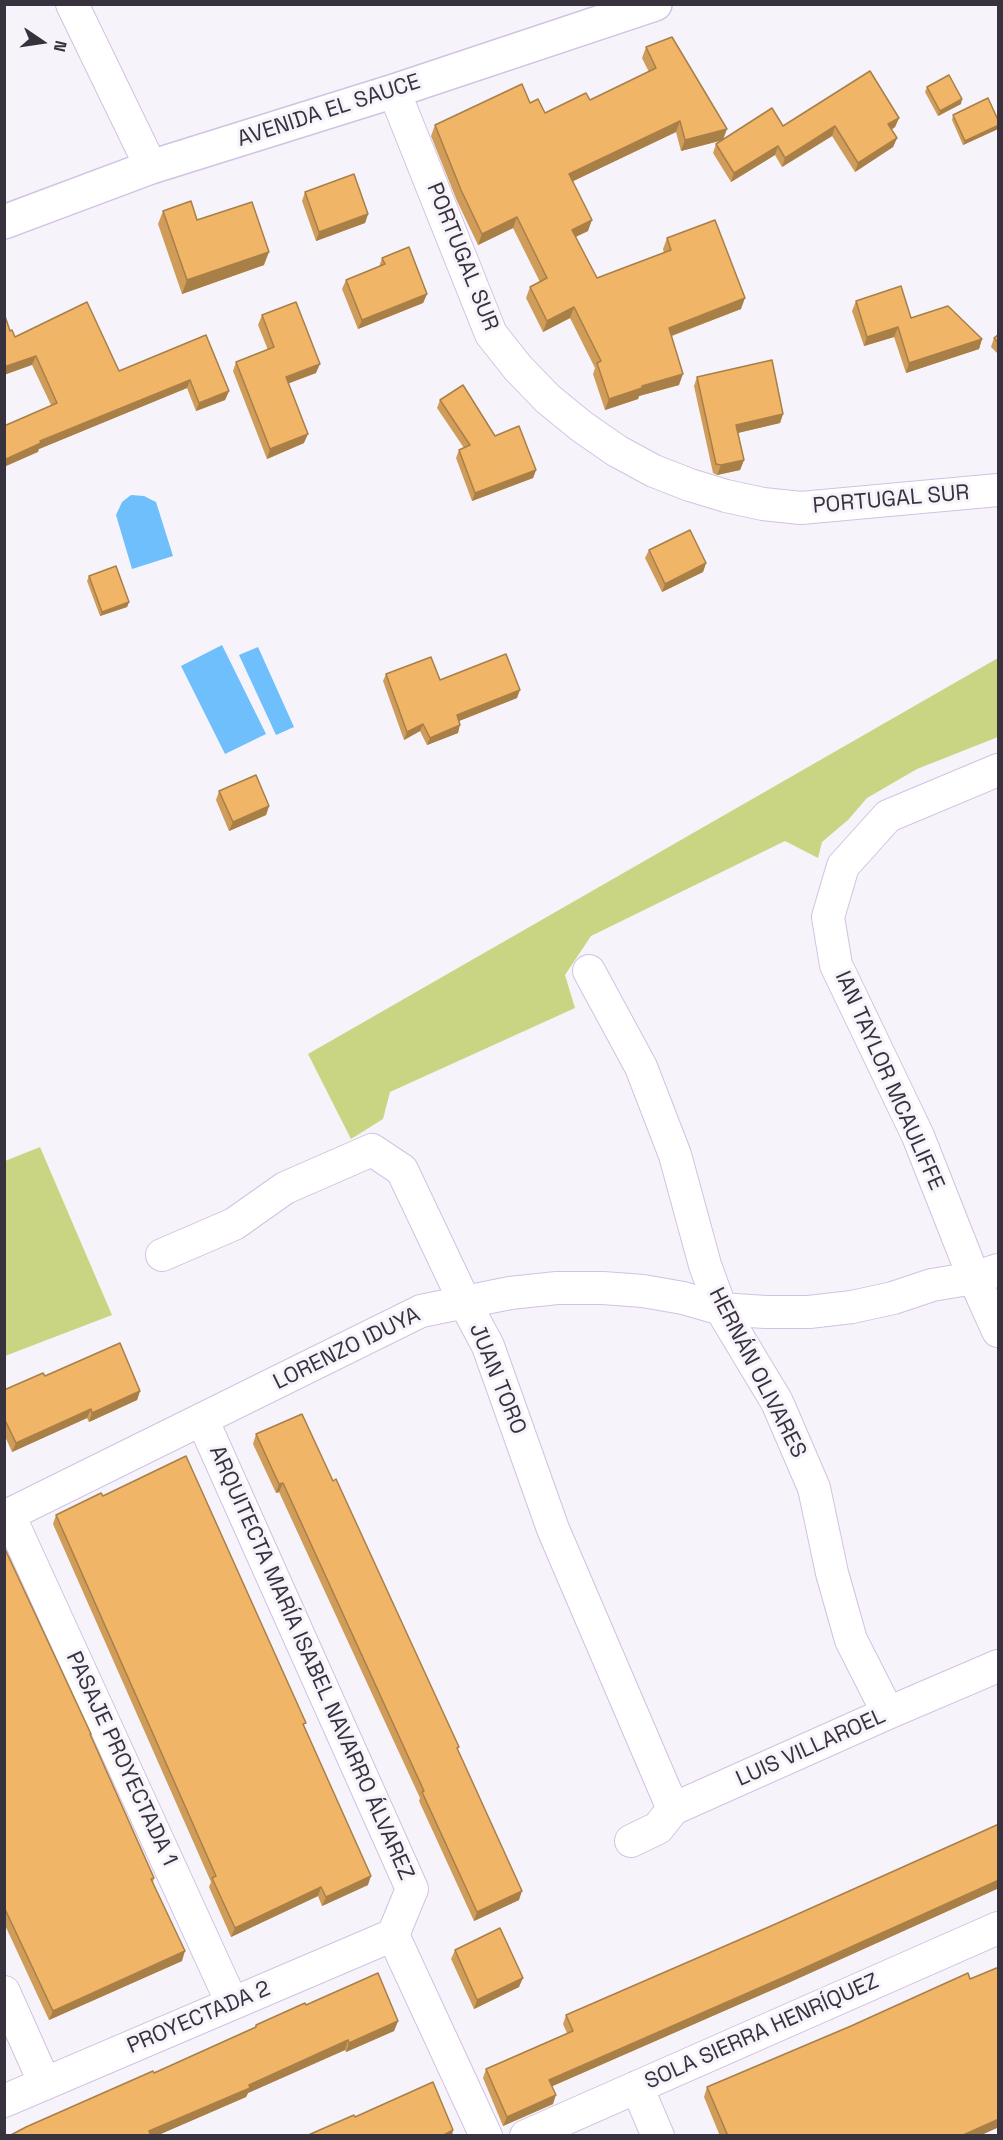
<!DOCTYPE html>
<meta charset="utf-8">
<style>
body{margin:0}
#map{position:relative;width:1003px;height:2140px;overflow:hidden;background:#f6f3fa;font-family:"Space Grotesk",sans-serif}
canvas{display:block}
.frame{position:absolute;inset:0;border:6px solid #38323f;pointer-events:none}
.north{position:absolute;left:12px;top:12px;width:60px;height:60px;-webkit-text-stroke:4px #f6f3fa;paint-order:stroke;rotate:103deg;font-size:16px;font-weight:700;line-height:24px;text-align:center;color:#38323f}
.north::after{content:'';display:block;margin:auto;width:21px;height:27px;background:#38323f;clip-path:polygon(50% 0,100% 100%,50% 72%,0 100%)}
</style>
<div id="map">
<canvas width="1003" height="2140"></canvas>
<div class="frame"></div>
<div class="north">N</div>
</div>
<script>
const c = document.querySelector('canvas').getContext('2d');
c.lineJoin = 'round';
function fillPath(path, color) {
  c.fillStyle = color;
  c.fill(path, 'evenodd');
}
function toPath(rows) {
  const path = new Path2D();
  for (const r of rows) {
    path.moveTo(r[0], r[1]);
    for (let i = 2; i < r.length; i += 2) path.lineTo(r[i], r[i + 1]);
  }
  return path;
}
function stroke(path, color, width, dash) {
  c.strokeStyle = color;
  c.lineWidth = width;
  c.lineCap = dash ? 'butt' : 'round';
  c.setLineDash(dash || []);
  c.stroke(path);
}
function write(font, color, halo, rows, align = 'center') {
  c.font = font + ' "Space Grotesk",sans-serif';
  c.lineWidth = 6;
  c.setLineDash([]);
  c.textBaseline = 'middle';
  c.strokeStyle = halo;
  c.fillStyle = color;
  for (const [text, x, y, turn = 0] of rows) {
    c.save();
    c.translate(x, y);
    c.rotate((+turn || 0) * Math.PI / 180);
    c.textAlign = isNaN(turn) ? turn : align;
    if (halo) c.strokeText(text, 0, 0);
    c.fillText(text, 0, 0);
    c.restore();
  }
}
const green = toPath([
 [998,658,998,737,917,769,867,798,848,820,822,842,818,858,785,841,591,936,565,975,575,1008,390,1092,383,1119,351,1139,308,1054],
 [40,1147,112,1315,5,1356,5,1161]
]);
const water = toPath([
 [131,495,144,496,156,502,173,556,132,569,116,515,122,502],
 [222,645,266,734,225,754,181,666],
 [258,647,294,727,276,735,239,655]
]);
const street = toPath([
 [72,4,151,167],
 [394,91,491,334,518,368,548,399,581,426,617,451,654,471,690,485,726,496,763,504,801,508,998,490],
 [998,770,888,816,843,866,828,917,836,965,918,1136,974,1278,998,1331],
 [589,971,641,1067,675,1155,705,1265,721,1309,777,1402,814,1488,832,1573,851,1640,888,1713],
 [162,1255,234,1224,285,1188,372,1150,402,1170,465,1303,488,1346,553,1529,673,1809],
 [202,1419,412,1889,393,1935,486,2136],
 [9,1515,232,2003],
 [4,1517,421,1311,510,1293,557,1288,603,1288,643,1291,683,1298,721,1309,765,1312,809,1312,852,1307,893,1298,932,1285,974,1278,998,1270],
 [631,1841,658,1828,673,1809,888,1713,998,1666],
 [4,1992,45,2084],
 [637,2087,658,2136],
 [4,2101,393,1935],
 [526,2136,998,1928]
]);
const secondary = toPath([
 [4,222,151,167,394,91,655,4]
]);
const wall = toPath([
 [646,47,723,140,681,151,676,132,573,181,588,231,576,237,597,278,664,253,663,249,667,238,741,309,672,336,679,385,639,396,638,399,605,410,593,374,595,368,570,318,543,332,526,298,530,287,540,282,513,228,478,245,457,201,431,136,435,125,530,103,545,113,590,100,649,72,642,58],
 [927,87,961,104,938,116,925,92],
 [953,115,999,122,999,128,998,129,963,145,952,120],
 [899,118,895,127,891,130,897,138,893,147,855,172,832,136,782,167,775,155,731,182,713,153,716,144,783,126],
 [305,192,368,214,365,223,316,241,302,201],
 [163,211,197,220,264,265,182,294,158,224],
 [382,258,427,294,423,303,358,329,342,289,346,280,379,267],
 [856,301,911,318,982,339,979,349,906,373,894,337,864,346,852,311],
 [262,315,316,373,288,383,304,443,267,459,233,371,236,362,268,350,258,325],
 [10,331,15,337,119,371,206,335,229,391,225,400,196,411,187,388,39,449,38,452,51,405,32,365],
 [999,334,999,355,991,347,994,338],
 [697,377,783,414,780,423,738,433,744,460,740,470,717,475,713,473,694,386],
 [440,400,495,436,536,470,533,478,472,501,456,458,459,450,464,448,437,408],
 [649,550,706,563,703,572,662,592,645,558],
 [89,576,129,602,127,607,100,616,87,581],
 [386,674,440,680,517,698,459,721,458,733,427,745,420,731,404,740,383,681],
 [219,791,269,806,266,815,229,831,216,800],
 [45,1376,140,1391,137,1400,89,1422,87,1418,12,1452,4,1434,4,1390],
 [256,1434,458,1750,519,1900,474,1921,419,1801,420,1798,279,1492,276,1493,253,1444],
 [56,1515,304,1727,368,1885,322,1906,318,1896,231,1937,209,1887,211,1882,53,1524],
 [4,1547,154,1878,153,1882,182,1961,49,2020,4,1923],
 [999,1824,999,1888,788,1983,552,2086,553,2104,503,2126,483,2078,486,2069,567,2033,563,2024,566,2015,771,1926],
 [455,1950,519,1987,474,2009,451,1959],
 [306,2005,398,2021,394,2031,346,2052,345,2050,248,2093,246,2097,156,2136,9,2136,154,2073,255,2028,256,2025],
 [707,2087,999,2127,979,2136,720,2136,704,2097]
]);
const shadedWall = toPath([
 [962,99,961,104,938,116,940,111],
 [899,118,895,127,885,134,888,124],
 [680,121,676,132,565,185,569,174],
 [999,125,998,129,963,145,965,141],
 [835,126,832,136,782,167,785,158],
 [727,129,723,140,681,151,685,140],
 [897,138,893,147,855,172,858,163],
 [778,146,775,155,731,182,734,173],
 [368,214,365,223,316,241,319,232],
 [517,217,513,228,478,245,482,234],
 [592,220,588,231,568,240,572,230],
 [269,252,264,265,182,294,187,280],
 [427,294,423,303,358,329,362,320],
 [745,298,741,309,665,338,669,328],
 [574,307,570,318,543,332,547,321],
 [898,327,894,337,864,346,867,337],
 [982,339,979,349,906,373,909,363],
 [36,356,32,365,4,375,4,367],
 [320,364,316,373,282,386,286,377],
 [683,374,679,385,639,396,638,399,605,410,609,399,642,386],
 [190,380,187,388,39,449,38,452,4,467,4,460,40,441],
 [229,391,225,400,196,411,199,403],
 [783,414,780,423,733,434,736,425],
 [308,434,304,443,267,459,270,449],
 [744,460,740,470,717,475,721,465],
 [536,470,533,478,472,501,475,493],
 [706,563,703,572,662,592,665,584],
 [129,602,127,607,100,616,102,612],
 [520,690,517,698,454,723,457,715],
 [423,724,420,731,404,740,407,732],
 [460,725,458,733,427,745,430,738],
 [269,806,266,815,229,831,233,822],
 [140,1391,137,1400,89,1422,92,1413],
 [91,1409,87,1418,12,1452,16,1443],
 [283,1483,279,1492,276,1493,279,1484],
 [371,1876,368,1885,322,1906,326,1897],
 [999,1880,999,1888,788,1983,546,2089,549,2080],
 [321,1887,318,1896,231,1937,235,1928],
 [522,1891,519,1900,474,1921,477,1912],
 [185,1951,182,1961,49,2020,53,2011],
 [523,1978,519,1987,474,2009,477,2000],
 [398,2021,394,2031,346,2052,349,2043],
 [348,2040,345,2050,248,2093,246,2097,156,2136,147,2136,149,2131],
 [556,2095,553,2104,503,2126,507,2117],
 [999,2119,999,2127,979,2136,961,2136],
 [453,2130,452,2136,442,2136]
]);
const building = toPath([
 [672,37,727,129,685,140,680,121,569,174,592,220,572,230,597,278,671,250,667,238,715,220,745,298,669,328,683,374,642,386,642,388,609,399,597,363,601,361,574,307,547,321,530,287,547,278,517,217,482,234,461,190,435,125,522,84,530,103,538,99,545,113,586,93,590,100,656,68,646,47,672,37],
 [870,71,899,118,888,124,897,138,858,163,835,126,785,158,778,146,734,173,716,144,772,108,783,126,870,71],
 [949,75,962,99,940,111,927,87,949,75],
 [988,98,999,122,999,125,965,141,953,115,988,98],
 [354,174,368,214,319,232,305,192,354,174],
 [191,201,197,220,252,202,269,252,187,280,163,211,191,201],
 [409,247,427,294,362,320,346,280,385,264,382,258,409,247],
 [901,286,911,318,948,306,982,339,909,363,898,327,867,337,856,301,901,286],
 [87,302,119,371,206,335,229,391,199,403,190,380,40,441,41,443,4,460,4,426,57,403,36,356,4,367,4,313,10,331,12,330,15,337,87,302],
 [296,302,320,364,286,377,308,434,270,449,236,362,274,347,262,315,296,302],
 [999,334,999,344,994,338,999,334],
 [772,360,783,414,736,425,744,460,721,465,716,464,697,377,772,360],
 [463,385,495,436,519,426,536,470,475,493,459,450,470,445,440,400,463,385],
 [690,530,706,563,665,584,649,550,690,530],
 [116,566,129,602,102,612,89,576,116,566],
 [506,654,520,690,457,715,460,725,430,738,423,724,407,732,386,674,431,657,440,680,506,654],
 [256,775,269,806,233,822,219,791,256,775],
 [120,1343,140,1391,92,1413,91,1409,16,1443,4,1418,4,1390,43,1373,45,1376,120,1343],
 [302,1414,333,1481,336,1479,459,1747,457,1748,522,1891,477,1912,422,1792,424,1791,283,1483,279,1484,256,1434,302,1414],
 [186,1456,306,1723,303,1724,371,1876,326,1897,321,1887,235,1928,212,1878,216,1876,56,1515,101,1493,103,1496,186,1456],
 [4,1547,91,1734,90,1734,154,1878,151,1879,185,1951,53,2011,4,1907,4,1547],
 [999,1824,999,1880,791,1974,549,2080,556,2095,507,2117,486,2069,573,2031,566,2015,771,1926,999,1824],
 [500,1928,523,1978,477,2000,455,1950,500,1928],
 [999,1967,999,2119,961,2136,728,2136,707,2087,851,2026,968,1973,970,1979,999,1967],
 [378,1973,398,2021,349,2043,348,2040,249,2085,250,2088,149,2131,151,2136,9,2136,26,2127,153,2071,154,2073,256,2027,256,2025,305,2003,306,2005,378,1973],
 [433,2082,453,2130,442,2136,306,2136,354,2115,355,2117,433,2082]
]);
const streetNames = [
 ["AVENIDA EL SAUCE",329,111,-18],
 ["PORTUGAL SUR",462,257,68],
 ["PORTUGAL SUR",891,500,-5],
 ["IAN TAYLOR MCAULIFFE",889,1081,66],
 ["LORENZO IDUYA",347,1349,-26],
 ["HERNÁN OLIVARES",757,1373,63],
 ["JUAN TORO",497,1379,68],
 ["ARQUITECTA MARÍA ISABEL NAVARRO ÁLVAREZ",311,1663,66],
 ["LUIS VILLAROEL",811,1748,-24],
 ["PASAJE PROYECTADA 1",121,1759,65],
 ["PROYECTADA 2",199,2018,-23],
 ["SOLA SIERRA HENRÍQUEZ",762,2032,-24]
];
fillPath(green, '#cad583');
fillPath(water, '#6ebffc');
stroke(street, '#d2c2e3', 34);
stroke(secondary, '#d2c2e3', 36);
stroke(street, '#fff', 32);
stroke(secondary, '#fff', 33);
fillPath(wall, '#cf9c59');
fillPath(shadedWall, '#a97f48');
fillPath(building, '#f1b567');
stroke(building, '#a97f48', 1.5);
write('22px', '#38323f', '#f6f3fa', streetNames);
</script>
